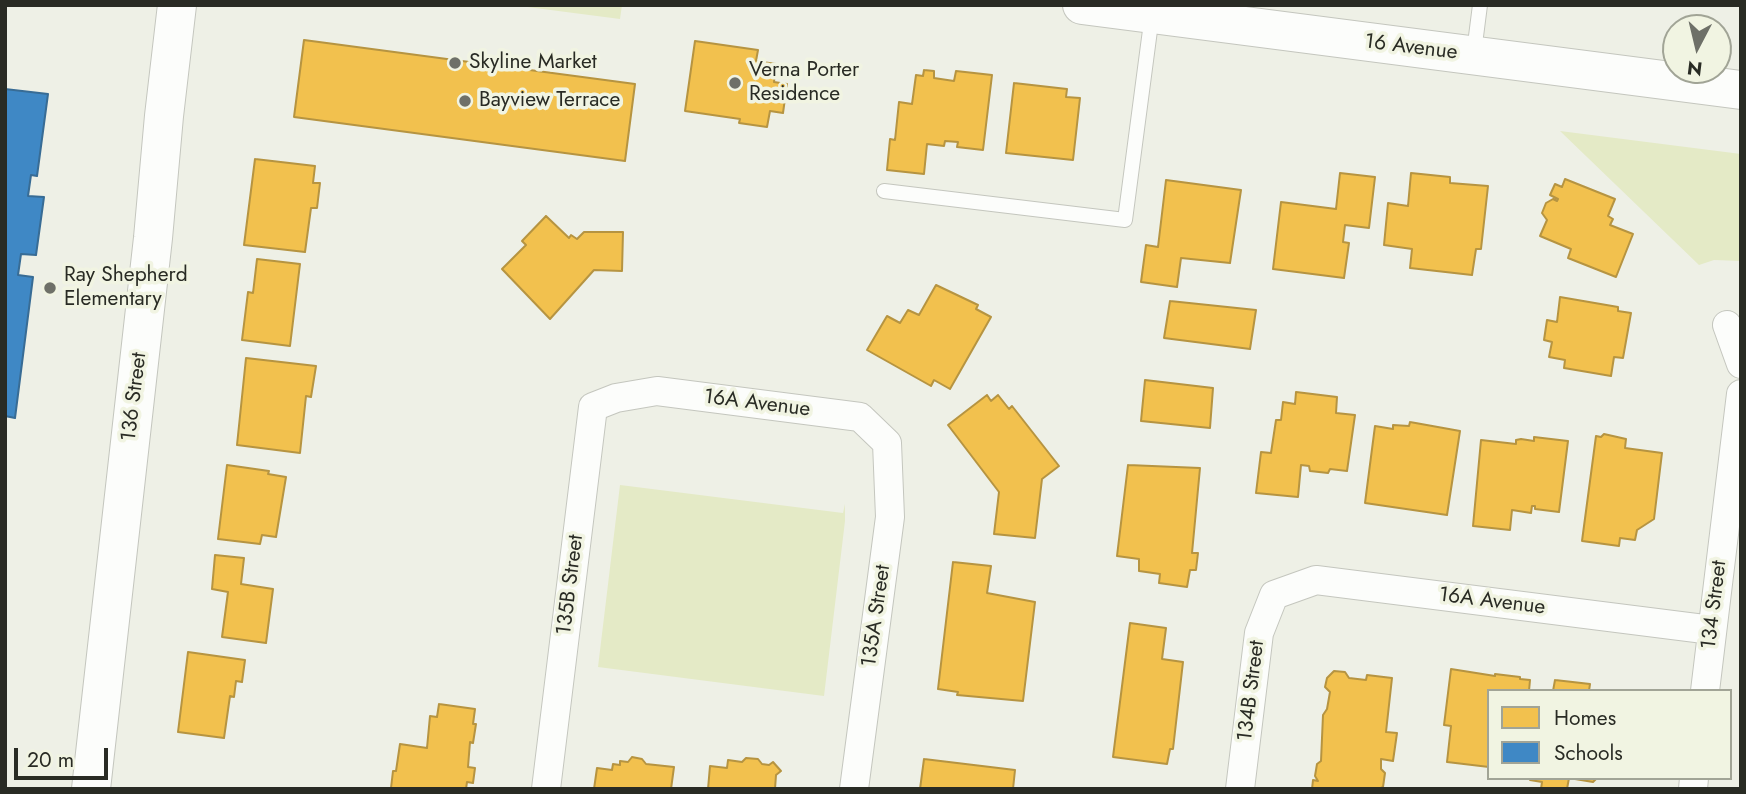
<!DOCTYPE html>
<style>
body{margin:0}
#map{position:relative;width:1746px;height:794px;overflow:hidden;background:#eef0e6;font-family:Jost,sans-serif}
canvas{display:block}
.frame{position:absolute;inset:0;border:7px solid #292b24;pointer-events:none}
.legend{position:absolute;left:1487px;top:689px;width:245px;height:91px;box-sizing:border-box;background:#f1f4e2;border:2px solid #a1a496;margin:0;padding:9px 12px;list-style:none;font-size:21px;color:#292b24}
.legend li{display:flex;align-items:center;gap:14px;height:35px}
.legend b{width:35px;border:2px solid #a1a496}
.north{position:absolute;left:1662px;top:14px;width:70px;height:70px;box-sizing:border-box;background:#f1f4e2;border:2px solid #a1a496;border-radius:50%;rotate:187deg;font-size:19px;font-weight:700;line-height:28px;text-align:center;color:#292b24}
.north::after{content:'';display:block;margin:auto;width:24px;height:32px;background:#6e7068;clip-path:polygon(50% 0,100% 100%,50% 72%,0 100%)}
.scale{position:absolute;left:14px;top:748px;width:94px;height:32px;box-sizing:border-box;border:4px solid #292b24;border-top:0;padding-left:9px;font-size:21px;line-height:24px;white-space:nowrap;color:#292b24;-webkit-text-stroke:5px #f1f4e2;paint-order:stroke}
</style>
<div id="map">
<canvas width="1746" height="794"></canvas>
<div class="frame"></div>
<ul class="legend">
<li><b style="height:19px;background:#f2c14e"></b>Homes</li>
<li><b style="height:19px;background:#3f88c5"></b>Schools</li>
</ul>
<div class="north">N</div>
<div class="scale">20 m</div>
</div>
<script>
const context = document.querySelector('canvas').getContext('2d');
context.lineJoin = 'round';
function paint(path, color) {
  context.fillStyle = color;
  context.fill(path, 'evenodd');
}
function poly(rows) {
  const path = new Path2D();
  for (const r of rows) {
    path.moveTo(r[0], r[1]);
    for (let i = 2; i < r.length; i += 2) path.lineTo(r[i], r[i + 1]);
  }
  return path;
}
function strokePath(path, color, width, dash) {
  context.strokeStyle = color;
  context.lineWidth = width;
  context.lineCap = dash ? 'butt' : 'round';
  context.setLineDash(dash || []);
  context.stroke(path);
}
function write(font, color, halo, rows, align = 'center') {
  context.font = font + ' Jost,sans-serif';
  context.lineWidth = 7;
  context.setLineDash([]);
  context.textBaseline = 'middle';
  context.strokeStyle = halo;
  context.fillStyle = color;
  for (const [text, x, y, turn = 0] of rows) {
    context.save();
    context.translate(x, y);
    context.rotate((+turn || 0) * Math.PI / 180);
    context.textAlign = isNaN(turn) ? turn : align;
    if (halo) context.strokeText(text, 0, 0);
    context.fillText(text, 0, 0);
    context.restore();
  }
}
const green = poly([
 [512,5,622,5,620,19],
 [1560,131,1741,154,1741,261,1714,260,1699,265],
 [620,485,843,513,845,504,845,521,824,696,598,667]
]);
const homes = poly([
 [304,40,635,84,625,161,294,117,304,40],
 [695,41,758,50,756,61,776,64,774,82,787,84,783,113,770,111,767,127,739,123,740,119,685,111,695,41],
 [924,70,934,71,934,78,954,81,956,71,992,75,983,150,957,147,958,142,945,141,944,146,927,144,924,174,887,170,890,139,895,140,899,102,912,104,916,75,923,76,924,70],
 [1014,83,1067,89,1066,97,1080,98,1073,160,1006,153,1014,83],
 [255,159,315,166,313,183,320,183,317,208,311,208,305,252,244,245,255,159],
 [1340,173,1375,177,1369,228,1345,225,1343,242,1349,243,1344,278,1273,269,1281,202,1336,209,1340,173],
 [1411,173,1450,177,1450,183,1488,186,1481,249,1476,249,1472,275,1410,268,1412,249,1384,245,1388,203,1408,206,1411,173],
 [1565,179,1615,199,1608,216,1613,219,1610,225,1633,234,1616,277,1568,258,1571,249,1540,236,1547,220,1542,213,1546,203,1553,199,1557,201,1558,199,1550,195,1555,184,1562,187,1565,179],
 [1166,180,1241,190,1230,263,1181,258,1177,287,1141,282,1146,245,1158,247,1166,180],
 [546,216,569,238,571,235,577,239,584,232,623,232,622,271,594,270,550,319,502,269,526,245,522,241,546,216],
 [257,259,300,264,290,346,242,340,248,292,253,293,257,259],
 [936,285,978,305,976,309,991,317,950,389,934,380,931,386,867,350,887,316,900,323,908,310,919,315,936,285],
 [1560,297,1618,307,1618,311,1631,313,1623,358,1614,357,1611,376,1564,368,1565,360,1549,357,1552,342,1544,340,1547,320,1557,322,1560,297],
 [1170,301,1256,310,1250,349,1164,338,1170,301],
 [246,358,316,366,311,397,306,396,300,453,237,445,246,358],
 [1145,380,1213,388,1210,428,1141,421,1145,380],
 [1296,392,1337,397,1336,413,1355,415,1347,471,1330,469,1328,473,1310,471,1309,466,1301,465,1298,497,1256,493,1261,452,1271,453,1276,420,1281,420,1283,402,1295,404,1296,392],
 [987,395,991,401,998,395,1009,409,1012,406,1059,466,1042,479,1035,538,994,534,999,492,948,425,987,395],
 [1410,422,1460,431,1447,515,1365,503,1375,426,1393,429,1393,425,1409,426,1410,422],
 [1604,434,1626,439,1625,448,1662,453,1654,519,1637,530,1635,540,1620,538,1619,546,1582,541,1596,436,1601,437,1604,434],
 [1534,437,1568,441,1559,512,1535,509,1535,506,1532,506,1531,513,1512,510,1510,530,1473,526,1481,440,1516,444,1516,440,1521,439,1534,441,1534,437],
 [227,465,269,471,268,474,286,477,276,537,262,535,260,544,218,539,227,465],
 [1128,465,1200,468,1192,553,1198,553,1196,570,1190,570,1187,587,1159,583,1160,574,1139,571,1139,559,1117,556,1128,465],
 [215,555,244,558,241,584,273,589,266,643,222,637,228,592,212,589,215,555],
 [953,562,991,566,987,593,1035,602,1023,701,957,695,958,692,938,689,953,562],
 [1130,623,1166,628,1162,659,1183,662,1173,749,1170,749,1167,764,1113,757,1130,623],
 [188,652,245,660,242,682,236,681,234,697,230,696,224,738,178,732,188,652],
 [1451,669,1495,676,1495,674,1520,677,1520,679,1530,680,1529,691,1489,691,1489,767,1447,762,1451,726,1444,725,1451,669],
 [1334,671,1345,672,1349,678,1366,680,1367,675,1392,678,1386,732,1397,733,1393,761,1381,759,1381,769,1385,773,1383,787,1379,789,1312,789,1313,780,1318,781,1315,776,1317,764,1321,761,1323,715,1327,709,1330,692,1325,687,1327,678,1334,671],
 [1555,680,1590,684,1589,691,1553,691,1555,680],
 [439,704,475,709,473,724,476,724,473,743,470,742,468,767,475,768,473,783,467,782,466,789,391,788,393,771,396,771,400,744,427,748,430,716,437,717,439,704],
 [632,757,642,759,646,764,674,767,671,789,594,789,597,768,612,770,613,764,620,765,620,761,628,762,632,757],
 [746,758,758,759,762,764,769,765,773,762,781,771,776,775,775,789,708,789,710,766,727,768,728,760,742,762,746,758],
 [924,759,1015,770,1013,789,920,789,924,759],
 [1531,778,1597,778,1593,782,1569,778,1567,789,1541,789,1542,782,1530,780,1531,778]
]);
const schools = poly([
 [5,89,48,94,37,176,31,175,28,196,44,197,36,255,21,254,18,275,33,277,15,418,5,416,5,89]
]);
const lane = poly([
 [1474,52,1480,5],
 [884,191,1125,220,1152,15]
]);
const street = poly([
 [1727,325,1741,364],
 [1705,691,1741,394],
 [546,789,593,407,616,398,657,391,860,417,887,443,890,517,854,789],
 [1240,789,1259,633,1274,595,1316,580,1712,630],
 [1693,789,1694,778]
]);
const secondary = poly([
 [1082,5,1741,90],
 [91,789,153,238,164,116,177,5]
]);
const markers = [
 [455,63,7,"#6e7068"],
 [735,83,7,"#6e7068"],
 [465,101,7,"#6e7068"],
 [50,288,7,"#6e7068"]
];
const streetNames = [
 ["16 Avenue",1411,48,7],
 ["136 Street",135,397,-83],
 ["16A Avenue",757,404,7],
 ["135B Street",571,585,-83],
 ["16A Avenue",1492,602,7],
 ["134 Street",1715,605,-83],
 ["135A Street",877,616,-82],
 ["134B Street",1252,691,-83]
];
const poiNames = [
 ["Skyline Market",469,63],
 ["Verna Porter",749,71],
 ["Residence",749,95],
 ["Bayview Terrace",479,101],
 ["Ray Shepherd",64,276],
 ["Elementary",64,300]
];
paint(green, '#e4eac6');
paint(homes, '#f2c14e');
strokePath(homes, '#b69441', 2);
paint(schools, '#3f88c5');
strokePath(schools, '#386c95', 2);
strokePath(lane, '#c4c6be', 16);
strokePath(street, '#c4c6be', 30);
strokePath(secondary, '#c4c6be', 40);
strokePath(lane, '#fcfdfb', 14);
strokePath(street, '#fcfdfb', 28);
strokePath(secondary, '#fcfdfb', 38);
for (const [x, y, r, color] of markers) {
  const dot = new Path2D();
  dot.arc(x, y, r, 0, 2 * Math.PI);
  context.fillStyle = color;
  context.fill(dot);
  strokePath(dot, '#f1f4e2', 2.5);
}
write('21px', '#292b24', '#f1f4e2', streetNames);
write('21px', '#292b24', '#f1f4e2', poiNames, 'left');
</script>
